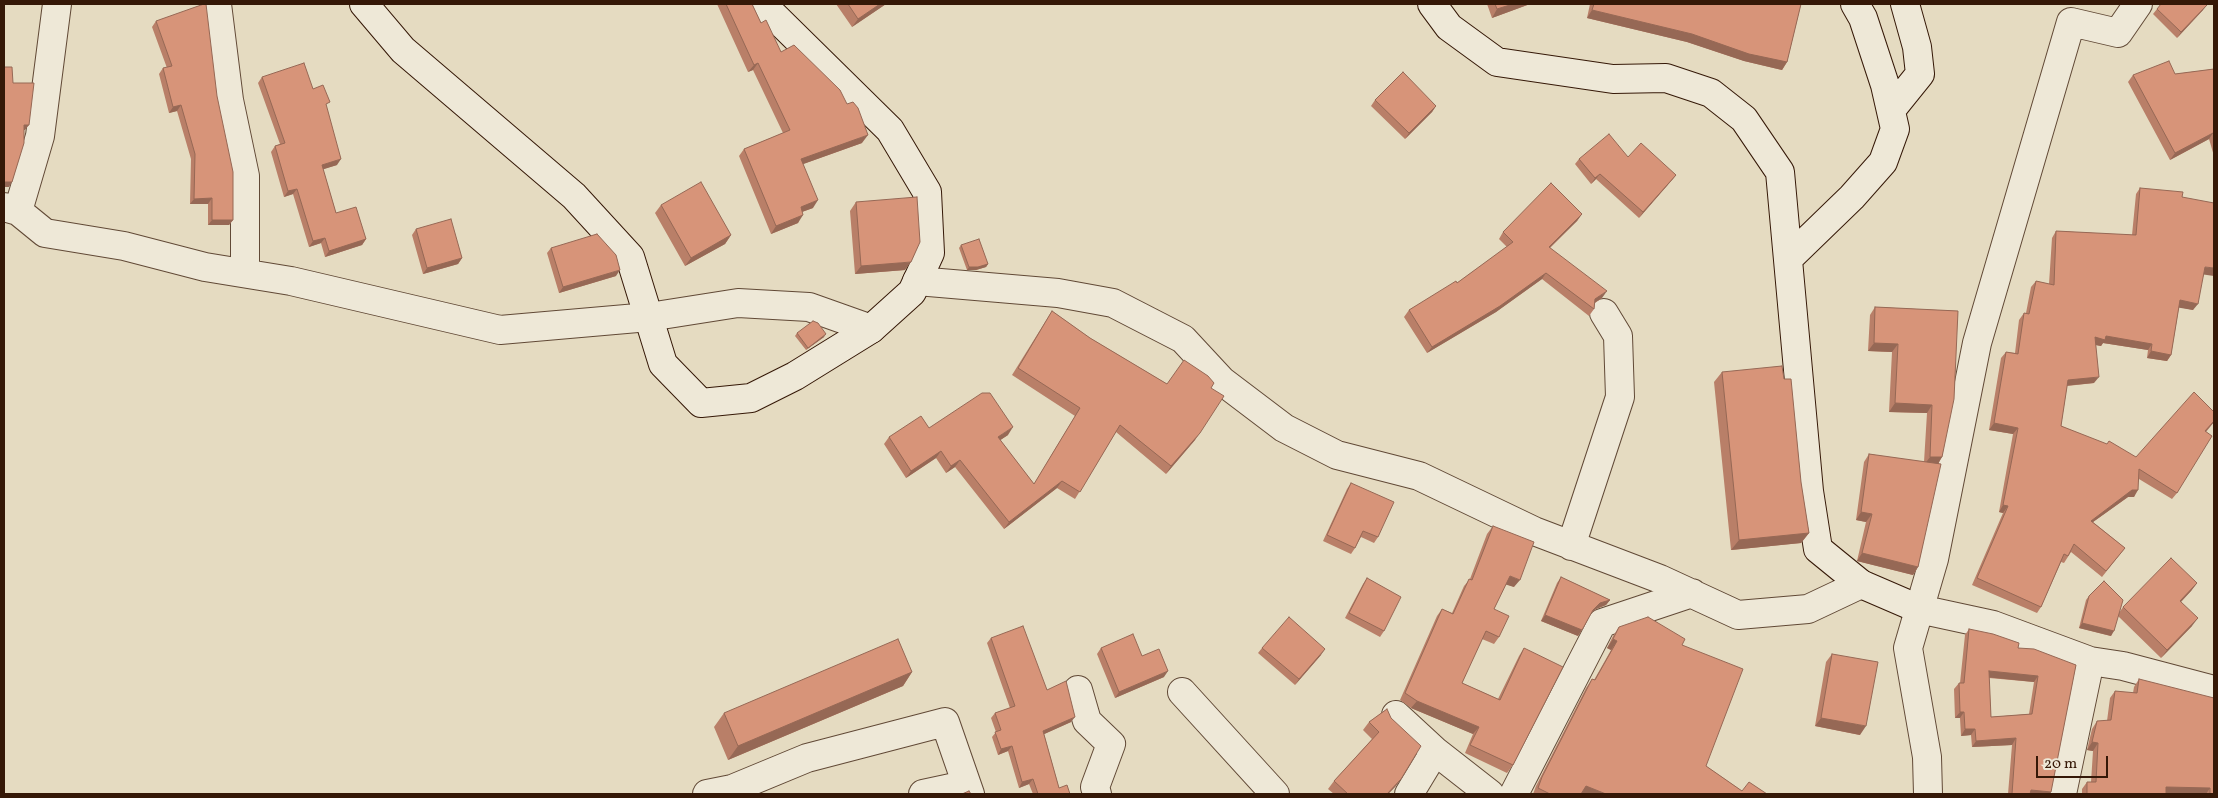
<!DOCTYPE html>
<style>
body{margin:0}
#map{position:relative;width:2218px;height:798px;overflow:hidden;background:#e5dbc1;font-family:Vollkorn,serif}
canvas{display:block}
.frame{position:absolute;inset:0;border:5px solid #351807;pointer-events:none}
.scale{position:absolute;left:2036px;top:756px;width:72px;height:22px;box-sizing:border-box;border:2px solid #351807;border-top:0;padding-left:6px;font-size:15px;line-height:18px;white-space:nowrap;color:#351807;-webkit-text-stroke:4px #eee8d7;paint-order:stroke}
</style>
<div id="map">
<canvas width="2218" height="798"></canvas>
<div class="frame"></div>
<div class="scale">20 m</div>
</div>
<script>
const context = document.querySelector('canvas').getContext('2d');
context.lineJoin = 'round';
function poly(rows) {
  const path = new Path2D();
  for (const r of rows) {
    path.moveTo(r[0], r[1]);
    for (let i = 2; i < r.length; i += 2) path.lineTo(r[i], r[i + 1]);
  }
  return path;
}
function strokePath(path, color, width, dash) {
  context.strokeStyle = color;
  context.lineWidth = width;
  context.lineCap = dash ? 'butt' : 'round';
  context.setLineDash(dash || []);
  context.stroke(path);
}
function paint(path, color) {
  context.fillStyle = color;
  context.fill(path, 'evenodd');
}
const street = poly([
 [217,4,229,100,245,176,245,273],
 [4,207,18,211,45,233,124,246,205,267,291,281,500,330,649,317,738,303,809,307,871,329],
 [18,211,40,136,57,4],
 [917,281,1058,293,1113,303,1183,339,1222,381,1284,428,1337,455,1419,476,1534,531,1660,579,1738,615,1808,609,1861,584],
 [1571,546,1620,397,1618,336,1604,313],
 [1919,609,1993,625,2090,661,2062,794],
 [2090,661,2123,666,2214,690],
 [1078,690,1087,721,1111,744,1095,787,1097,794],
 [1182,692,1275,794],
 [1396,715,1435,751,1409,794],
 [1435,751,1490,794],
 [707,794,732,789,807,758,945,722,970,794],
 [923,794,965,785],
 [1514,794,1602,623,1692,593],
 [1928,794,1927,757,1908,648,1934,559,1977,343,2071,22,2118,33,2138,4]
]);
const secondary = poly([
 [364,4,403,50,574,196,630,257,663,364,701,403,751,398,795,376,871,329,912,292,930,253,927,192,890,130,762,4],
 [1432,4,1449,27,1497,62,1613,79,1666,78,1711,93,1744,119,1780,172,1809,491,1818,549,1861,584,1919,609],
 [1891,110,1920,74,1917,47,1905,4],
 [1788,259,1852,197,1883,162,1895,129,1885,85,1863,18,1855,4]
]);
const wall = poly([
 [717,4,752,4,761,23,781,52,862,143,803,164,813,208,802,212,798,223,771,234,739,156,744,149,783,133,753,70,748,72],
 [836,4,886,4,852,27],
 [1487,4,1530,4,1492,18],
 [1590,4,1801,4,1787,62,1782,70,1744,61,1687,42,1587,18],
 [2157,9,2203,10,2177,38,2153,14],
 [156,21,233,220,229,225,208,225,208,204,190,204,191,159,177,111,169,113,159,74,163,68,167,68,152,27],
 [2214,69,2214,156,2209,139,2170,160,2128,82,2133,75,2175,74],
 [262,77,313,89,326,107,337,165,323,169,336,213,366,239,362,245,325,257,321,243,309,247,293,194,284,197,271,152,275,146,280,144,258,83],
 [1375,100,1436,106,1432,112,1405,139,1371,106],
 [1628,157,1676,175,1672,180,1639,218,1596,179,1591,184,1575,164,1579,159],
 [2140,188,2182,197,2204,274,2193,310,2179,307,2171,355,2167,361,2147,358,2148,350,2103,343,2101,346,2096,345,2094,383,2067,386,2061,426,2136,457,2214,412,2214,422,2206,432,2177,493,2172,499,2139,479,2134,497,2128,497,2093,522,2125,548,2102,577,2071,552,2064,563,2061,562,2041,607,2037,613,1972,585,2003,513,1999,512,2013,434,1989,430,2001,358,2006,352,2015,353,2019,320,2024,313,2026,313,2031,287,2036,281,2049,284,2052,238,2056,231,2132,235,2136,194],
 [856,202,905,270,855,274,850,211],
 [661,205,731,235,725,244,685,266,655,213],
 [1582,214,1577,221,1550,248,1602,298,1595,303,1594,309,1589,316,1542,279,1496,312,1427,353,1404,317,1409,310,1457,283,1507,247,1499,239,1503,232],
 [416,229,462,258,458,264,423,274,412,235],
 [961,245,988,264,986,267,976,270,967,270,959,248],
 [551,248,616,276,559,293,547,253],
 [1875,307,1958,311,1942,457,1938,464,1918,567,1913,575,1857,561,1866,522,1856,520,1864,462,1869,454,1924,462,1927,413,1889,412,1892,352,1868,351,1870,315],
 [1052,311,1090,338,1167,384,1211,388,1195,440,1166,474,1116,432,1075,499,1057,488,1004,529,955,467,946,473,936,458,906,478,884,444,889,437,929,428,1008,435,1000,440,1034,484,1075,416,1012,375],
 [797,333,824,337,806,350,795,336],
 [1722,372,1784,379,1809,533,1801,543,1731,550,1714,382],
 [1351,483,1378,537,1374,543,1361,537,1355,548,1351,554,1323,541,1347,489],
 [1493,526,1514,587,1506,584,1494,609,1499,637,1494,644,1482,639,1462,683,1498,699,1519,656,1524,648,1513,765,1507,773,1465,753,1473,734,1411,708,1400,700,1437,616,1442,609,1452,613,1464,586,1470,579,1487,534],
 [1561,577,1610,600,1606,605,1596,609,1590,614,1582,630,1578,636,1541,621,1557,583],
 [1367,578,1384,631,1380,637,1345,618,1363,584],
 [2197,583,2191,591,2181,602,2192,626,2161,658,2118,616,2111,636,2079,628,2086,600,2089,596,2119,613,2123,607],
 [1619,627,1682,645,1706,766,1742,791,1767,794,1533,794,1536,786,1586,688,1592,679,1594,680,1611,650,1607,648,1613,636],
 [1969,629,2018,648,2076,665,2050,794,2008,794,2012,745,1972,747,1971,735,1961,736,1960,718,1955,718,1954,689,1959,683,1960,683,1965,635],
 [1989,678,2034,682,2029,714,1991,717],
 [991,638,1047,690,1071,722,1044,734,1059,788,1070,794,1033,794,1029,784,1019,788,1008,751,998,755,992,737,996,732,991,718,995,713,1010,708,987,643],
 [1101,648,1142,656,1164,677,1115,698,1097,654],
 [1262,648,1321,655,1295,685,1258,653],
 [1832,654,1860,735,1815,726,1826,662],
 [912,672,903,686,728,760,714,727,724,713],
 [2139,679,2214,794,2082,794,2082,789,2087,782,2091,782,2093,751,2087,750,2092,729,2097,721,2107,721,2110,698,2115,691,2133,693,2134,687],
 [1387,709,1401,779,1395,787,1388,794,1334,794,1328,789,1334,781,1372,739,1363,730,1369,722]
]);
const shadedWall = poly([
 [880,4,886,4,852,27,858,19],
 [1513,4,1530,4,1492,18,1497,9],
 [2207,5,2203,10,2177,38,2181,32],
 [1592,10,1692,34,1787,62,1782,70,1744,61,1687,42,1587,18],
 [758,63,753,70,748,72,754,65],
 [181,105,177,111,169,113,173,107],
 [1436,106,1432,112,1405,139,1409,133],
 [24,125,29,125,25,130,20,130],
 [2213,133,2209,139,2170,160,2175,153],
 [868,135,862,143,795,167,801,159],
 [341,159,337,165,318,171,322,165],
 [1600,174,1596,179,1591,184,1595,178],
 [1676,175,1672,180,1639,218,1643,212],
 [4,182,12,182,9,187,4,187],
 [297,189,293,194,284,197,288,191],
 [212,198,208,204,190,204,194,199],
 [818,200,813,208,796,214,801,207],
 [1582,214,1577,221,1544,253,1549,247],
 [803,215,798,223,771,234,776,226],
 [212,220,233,220,229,225,208,225],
 [731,235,725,244,685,266,691,258],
 [325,238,321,243,309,247,313,241],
 [366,239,362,245,325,257,329,251],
 [462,258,458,264,423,274,427,268],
 [911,262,905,270,855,274,861,266],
 [988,264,986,267,976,270,967,270,969,267],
 [2205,267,2214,268,2214,276,2200,274],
 [620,270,616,276,559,293,563,287],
 [1546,273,1542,279,1496,312,1427,353,1432,347],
 [1607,291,1602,298,1591,305,1595,299],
 [2180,300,2198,304,2193,310,2175,307],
 [826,334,824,337,806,350,808,348],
 [2106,336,2152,344,2148,350,2103,343,2101,346,2090,344,2095,337],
 [1874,343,1898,344,1892,352,1868,351],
 [2151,351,2171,355,2167,361,2147,358],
 [2099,377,2094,383,2063,386,2068,380],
 [1895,403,1932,405,1927,413,1889,412],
 [2214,421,2214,422,2200,438,2205,431],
 [1994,423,2018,428,2013,434,1989,430],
 [1013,427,1008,435,993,445,998,437],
 [1200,433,1195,440,1166,474,1171,466],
 [941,451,936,458,906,478,911,471],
 [1930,457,1942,457,1937,465,1924,465],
 [960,460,955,467,946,473,951,466],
 [1062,481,1057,488,1004,529,1009,522],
 [2132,490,2138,490,2134,497,2128,497,2086,527,2091,521],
 [2003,505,2008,506,2003,513,1999,512],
 [1861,512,1872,514,1866,522,1856,520],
 [1809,533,1801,543,1731,550,1739,540],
 [1862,553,1918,567,1913,575,1857,561],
 [1510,576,1520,580,1514,587,1504,584],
 [2197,583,2191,591,2174,609,2180,601],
 [1610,600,1606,605,1596,609,1589,615,1593,610,1600,603],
 [1545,615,1582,630,1578,636,1541,621],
 [2198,618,2192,626,2161,658,2167,650],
 [2082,623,2114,631,2111,636,2079,628],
 [1613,639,1617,641,1611,650,1607,648],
 [1325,649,1321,655,1295,685,1299,679],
 [1168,671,1164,677,1115,698,1119,692],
 [1989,671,2038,676,2034,682,1985,677],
 [912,672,903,686,728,760,738,746],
 [1417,701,1479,727,1473,734,1411,708],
 [1960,712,1964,712,1960,718,1955,718],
 [1075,717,1071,722,1040,736,1043,731],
 [1821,718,1866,726,1860,735,1815,726],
 [1965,729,1975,729,1971,735,1961,736],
 [2016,738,2012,745,1972,747,1976,741],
 [2092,742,2098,743,2093,751,2087,750],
 [1012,746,1008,751,998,755,1001,749],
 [1033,779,1029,784,1019,788,1022,782],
 [1401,779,1395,787,1388,794,1387,794],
 [1586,786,1606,794,1580,794],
 [2166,787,2210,788,2206,794,2161,794],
 [2031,790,2051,792,2050,794,2028,794]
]);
const building = poly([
 [204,4,206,4,217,96,233,172,233,220,212,220,212,198,194,199,195,154,181,105,173,107,163,68,172,66,156,21,204,4],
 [726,4,752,4,761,23,766,20,781,52,794,45,840,90,847,104,853,102,858,108,868,135,801,159,818,200,801,207,803,215,776,226,744,149,790,130,758,63,754,65,726,4],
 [848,4,880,4,858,19,848,4],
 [1495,4,1513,4,1497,9,1495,4],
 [1594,4,1801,4,1787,62,1749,54,1692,34,1592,10,1594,4],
 [2161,4,2206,4,2207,5,2181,32,2157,9,2161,4],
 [2169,61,2175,74,2214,69,2214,135,2213,133,2175,153,2133,75,2169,61],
 [304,63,313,89,323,85,330,102,326,104,341,159,322,165,336,213,356,207,366,239,329,251,325,238,313,241,297,189,288,191,275,146,285,143,262,77,304,63],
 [4,67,12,67,13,83,34,83,29,125,24,125,24,143,12,182,4,182,4,67],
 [1403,72,1436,106,1409,133,1375,100,1403,72],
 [1609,134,1628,157,1641,143,1676,175,1643,212,1600,174,1595,178,1579,159,1609,134],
 [701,182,731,235,691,258,661,205,701,182],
 [1551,183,1582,214,1549,247,1607,291,1595,299,1594,309,1546,273,1500,306,1432,347,1409,310,1456,281,1457,283,1513,242,1503,232,1551,183],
 [2140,188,2183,192,2182,197,2214,203,2214,268,2205,267,2198,304,2180,300,2171,355,2151,351,2152,344,2106,336,2105,340,2095,337,2099,377,2068,380,2061,426,2107,444,2109,441,2136,457,2194,392,2214,412,2214,421,2205,431,2212,436,2177,493,2139,469,2138,490,2132,490,2091,521,2125,548,2106,571,2074,544,2068,556,2064,554,2041,607,1977,578,2008,506,2003,505,2018,428,1994,423,2006,352,2018,354,2024,313,2029,314,2036,281,2054,285,2056,231,2136,235,2140,188],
 [917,197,920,242,911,262,861,266,856,202,917,197],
 [451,219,462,258,427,268,416,229,451,219],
 [597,234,616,255,620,270,563,287,551,248,597,234],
 [979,239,988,264,978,267,969,267,961,245,979,239],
 [1875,307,1958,311,1954,399,1942,457,1930,457,1932,405,1895,403,1898,344,1874,343,1875,307],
 [1052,311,1090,338,1167,384,1184,360,1208,376,1214,383,1211,388,1224,396,1200,433,1171,466,1120,425,1080,492,1062,481,1009,522,960,460,951,466,941,451,911,471,889,437,921,416,929,428,982,393,990,393,1013,427,998,437,1034,484,1080,408,1018,368,1052,311],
 [813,321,818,323,826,334,808,348,797,333,813,321],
 [1782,366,1784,379,1791,379,1801,482,1809,533,1739,540,1722,372,1782,366],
 [1869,454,1941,464,1918,567,1862,553,1872,514,1861,512,1869,454],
 [1351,483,1394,502,1378,537,1363,531,1355,548,1327,535,1351,483],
 [1493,526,1534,542,1520,580,1510,576,1494,609,1509,616,1499,637,1486,631,1462,683,1500,700,1524,648,1563,667,1513,765,1470,745,1479,727,1417,701,1405,693,1442,609,1453,614,1469,579,1472,580,1493,526],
 [2171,558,2197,583,2180,601,2198,618,2167,650,2123,607,2171,558],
 [1561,577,1610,600,1600,603,1593,610,1582,630,1545,615,1561,577],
 [1367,578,1401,597,1384,631,1349,613,1367,578],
 [2104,581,2123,600,2114,631,2082,623,2089,596,2104,581],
 [1289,617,1325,649,1299,679,1262,648,1289,617],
 [1648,617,1685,639,1682,645,1743,669,1706,766,1742,791,1749,782,1767,794,1606,794,1586,786,1581,794,1550,794,1538,788,1542,777,1592,679,1595,680,1617,641,1613,639,1619,627,1648,617],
 [1023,626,1047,690,1066,681,1075,717,1043,731,1059,788,1067,785,1070,794,1038,794,1033,779,1022,782,1012,746,1001,749,995,732,1001,730,995,713,1015,706,991,638,1023,626],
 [1969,629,1993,634,2019,643,2018,648,2034,649,2076,665,2051,792,2031,790,2030,794,2012,794,2016,738,1976,741,1975,729,1965,729,1964,712,1960,712,1959,683,1964,683,1969,629],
 [1989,671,2038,676,2032,714,1991,717,1989,671],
 [1133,634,1142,656,1159,649,1168,671,1119,692,1101,648,1133,634],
 [898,639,912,672,738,746,724,713,898,639],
 [1832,654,1878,662,1866,726,1821,718,1832,654],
 [2139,679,2214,698,2214,794,2210,794,2210,788,2166,787,2166,794,2087,794,2087,782,2096,782,2098,743,2092,742,2097,721,2111,720,2115,691,2137,693,2139,679],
 [1387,709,1391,718,1421,746,1401,779,1387,794,1348,794,1334,781,1379,732,1369,722,1387,709],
 [969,791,971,794,962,794,969,791]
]);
strokePath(street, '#614936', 30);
strokePath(secondary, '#351807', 30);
strokePath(street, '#eee8d7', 28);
strokePath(secondary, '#eee8d7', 28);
paint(wall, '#b97f68');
paint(shadedWall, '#966855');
paint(building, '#d79479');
strokePath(building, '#966855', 1);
</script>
